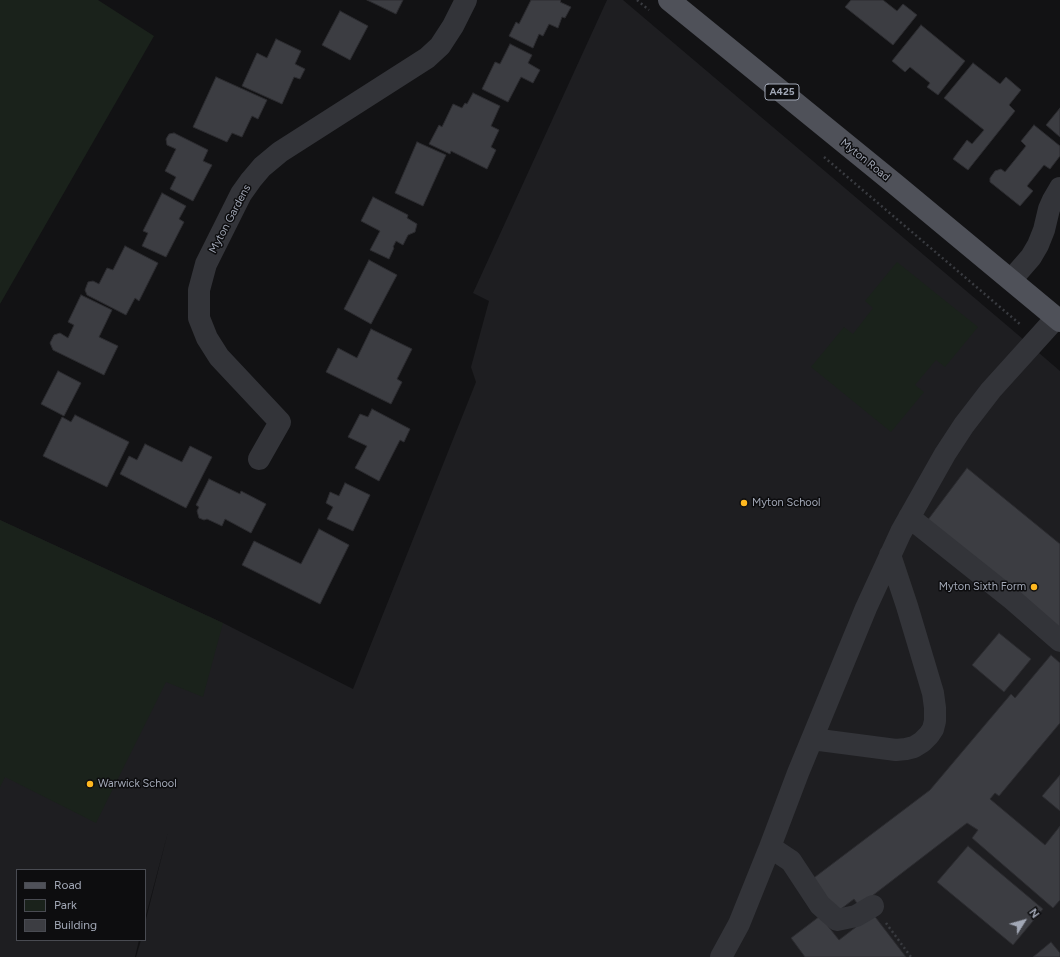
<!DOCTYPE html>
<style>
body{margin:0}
#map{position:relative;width:1060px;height:957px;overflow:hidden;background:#121214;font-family:Figtree,sans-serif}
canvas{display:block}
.legend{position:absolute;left:16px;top:869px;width:130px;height:72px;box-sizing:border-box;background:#0d0d0f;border:1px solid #494b52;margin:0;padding:5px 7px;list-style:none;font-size:12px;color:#a2a8b6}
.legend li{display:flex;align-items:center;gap:8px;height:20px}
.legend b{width:20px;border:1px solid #494b52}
.north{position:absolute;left:1004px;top:901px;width:40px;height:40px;-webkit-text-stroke:3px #0d0d0f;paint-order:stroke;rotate:53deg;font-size:11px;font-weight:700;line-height:16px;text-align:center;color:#a2a8b6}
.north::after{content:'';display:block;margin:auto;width:14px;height:18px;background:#a2a8b6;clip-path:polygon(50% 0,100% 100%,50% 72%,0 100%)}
</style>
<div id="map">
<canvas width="1060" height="957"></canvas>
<ul class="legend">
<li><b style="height:5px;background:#4f5159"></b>Road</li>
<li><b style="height:11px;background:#1a221b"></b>Park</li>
<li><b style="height:11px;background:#3c3d42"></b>Building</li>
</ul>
<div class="north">N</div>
</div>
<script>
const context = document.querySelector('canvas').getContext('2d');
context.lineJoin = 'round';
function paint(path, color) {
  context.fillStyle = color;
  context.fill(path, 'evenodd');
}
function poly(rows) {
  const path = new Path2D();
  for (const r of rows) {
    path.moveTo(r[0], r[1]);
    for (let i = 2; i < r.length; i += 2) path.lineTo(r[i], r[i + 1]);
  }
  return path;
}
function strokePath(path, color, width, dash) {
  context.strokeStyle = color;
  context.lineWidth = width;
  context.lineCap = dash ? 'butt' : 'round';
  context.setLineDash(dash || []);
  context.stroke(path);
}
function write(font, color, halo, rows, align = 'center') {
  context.font = font + ' Figtree,sans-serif';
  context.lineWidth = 3;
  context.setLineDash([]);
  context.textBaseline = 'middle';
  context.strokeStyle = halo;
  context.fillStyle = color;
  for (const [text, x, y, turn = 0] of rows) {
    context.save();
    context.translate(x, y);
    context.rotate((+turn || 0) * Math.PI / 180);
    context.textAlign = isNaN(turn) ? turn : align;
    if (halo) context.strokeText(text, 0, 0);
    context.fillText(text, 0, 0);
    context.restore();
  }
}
const built = poly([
 [607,0,623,0,1010,328,1060,371,1060,957,136,957,141,940,145,940,145,923,168,832,145,919,145,870,17,870,17,940,139,940,135,957,0,957,0,520,223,623,353,689,476,382,471,367,489,301,473,293]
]);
const green = poly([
 [0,0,98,0,154,36,0,304],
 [897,262,978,327,945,367,936,360,915,385,924,392,891,432,811,367,844,327,853,334,873,308,865,301],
 [0,520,223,623,203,697,166,682,96,823,5,777,0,787]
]);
const building = poly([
 [367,0,403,0,396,14,367,0],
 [531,0,560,0,561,1,560,2,571,7,565,18,562,17,558,28,549,24,543,36,539,34,533,48,509,36,516,22,519,24,531,0],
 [851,0,883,0,897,11,903,4,917,15,893,45,845,7,851,0],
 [340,11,368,26,350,60,322,45,340,11],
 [921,25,965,61,938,95,927,87,930,83,910,67,905,72,892,61,921,25],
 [276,39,301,51,295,64,305,69,300,79,294,77,282,104,242,86,257,53,267,58,276,39],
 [510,44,532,55,528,63,540,70,533,83,521,77,508,102,482,89,495,62,500,64,510,44],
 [973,63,1000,84,1006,77,1021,90,1009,105,1015,111,968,170,953,159,967,140,972,144,984,130,944,98,973,63],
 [216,77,267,100,258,119,252,116,242,137,232,133,227,142,193,127,216,77],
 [473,93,500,106,491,126,499,130,491,147,496,150,487,169,451,151,450,154,429,144,439,125,442,127,453,104,462,108,465,103,467,104,473,93],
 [1060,108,1060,137,1046,125,1060,108],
 [1034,125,1060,146,1060,156,1050,169,1044,165,1027,186,1033,191,1020,206,990,182,990,178,995,171,1001,169,1005,172,1026,146,1021,141,1034,125],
 [174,133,208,150,203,161,212,165,193,201,170,189,176,177,165,171,176,149,167,145,166,139,169,134,174,133],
 [417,142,446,155,423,206,395,193,417,142],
 [162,193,186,206,179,219,184,222,166,257,142,246,148,233,143,231,162,193],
 [373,197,408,215,407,218,417,224,415,232,408,235,403,245,396,241,393,247,394,248,389,259,370,250,380,231,361,221,373,197],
 [125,246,158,263,139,301,135,298,126,315,87,295,85,290,88,282,93,281,99,284,107,268,113,270,125,246],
 [369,260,397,275,371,324,344,309,369,260],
 [81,295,112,310,99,337,118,346,104,375,53,350,50,343,54,335,60,333,68,338,74,325,68,322,81,295],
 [371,329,412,349,397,379,402,382,391,404,326,372,338,348,357,358,371,329],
 [58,371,81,383,64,416,41,404,58,371],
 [372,409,410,429,404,442,400,440,379,481,355,468,367,446,348,437,360,414,368,417,372,409],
 [75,415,129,442,107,487,43,456,62,417,71,422,75,415],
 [145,444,182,462,190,446,212,457,186,508,120,474,129,456,137,460,145,444],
 [967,468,1060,544,1060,630,927,521,967,468],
 [209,479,240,494,241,491,266,504,251,533,225,519,222,526,207,519,204,520,199,518,197,511,199,507,196,505,209,479],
 [345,483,370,495,353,531,327,519,333,507,326,503,330,492,339,496,345,483],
 [319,529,349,545,320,604,242,565,254,541,301,564,319,529],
 [999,633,1031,659,1004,692,972,665,999,633],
 [1051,655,1060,663,1060,723,999,796,995,793,990,799,1045,845,1060,826,1060,900,1053,908,972,838,978,830,967,823,859,906,854,899,837,912,811,880,930,790,1011,694,1015,698,1051,655],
 [1060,775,1060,811,1042,796,1060,775],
 [968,846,1043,909,1013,945,937,882,968,846],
 [873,914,906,957,805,957,791,938,820,916,839,940,873,914],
 [1051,942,1060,953,1060,957,1033,957,1051,942]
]);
const path = poly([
 [637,0,649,10],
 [824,157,1021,325],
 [886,923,911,957]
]);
const minor = poly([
 [1011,280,1031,257,1038,245,1044,230,1049,209,1053,200,1060,188],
 [259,459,280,422,219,357,207,338,199,318,199,290,206,264,241,194,251,180,262,167,280,152,427,58,440,46,453,26,466,0],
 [909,517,1013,600,1060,641],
 [812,739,896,750,906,749,914,747,922,742,929,735,933,729,935,721,935,708,933,693,907,606,890,555],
 [770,847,791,861,820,905,837,920,856,916,873,906],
 [721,957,739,924,770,847,798,773,866,608,901,532,945,454,964,425,991,390,1056,318]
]);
const major = poly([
 [669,0,895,184,1060,321]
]);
const markers = [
 [744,503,4,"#ffb81f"],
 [1034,587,4,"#ffb81f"],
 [90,784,4,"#ffb81f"]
];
const shields = [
 [782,92,34]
];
const shieldNames = [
 ["A425",782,92]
];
const streetNames = [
 ["Myton Road",865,160,39],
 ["Myton Gardens",230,219,-62]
];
const poiNames = [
 ["Myton School",752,503],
 ["Myton Sixth Form",1026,587,"right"],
 ["Warwick School",98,784]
];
paint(built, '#1e1e21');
paint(green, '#1a221b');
paint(building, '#3c3d42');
strokePath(building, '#2c2c30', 1);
strokePath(path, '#393b40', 2.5, [2, 3]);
strokePath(minor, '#333439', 22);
strokePath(major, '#4f5159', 22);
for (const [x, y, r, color] of markers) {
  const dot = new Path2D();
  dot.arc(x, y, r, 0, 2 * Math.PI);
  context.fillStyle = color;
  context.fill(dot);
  strokePath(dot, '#0d0d0f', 1.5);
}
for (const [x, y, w] of shields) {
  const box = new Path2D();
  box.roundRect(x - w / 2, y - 8, w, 16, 3);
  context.fillStyle = '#0d0d0f';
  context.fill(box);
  strokePath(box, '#a2a8b6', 1);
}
write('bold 10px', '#a2a8b6', null, shieldNames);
write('11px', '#a2a8b6', '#0d0d0f', streetNames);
write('11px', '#a2a8b6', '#0d0d0f', poiNames, 'left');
</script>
